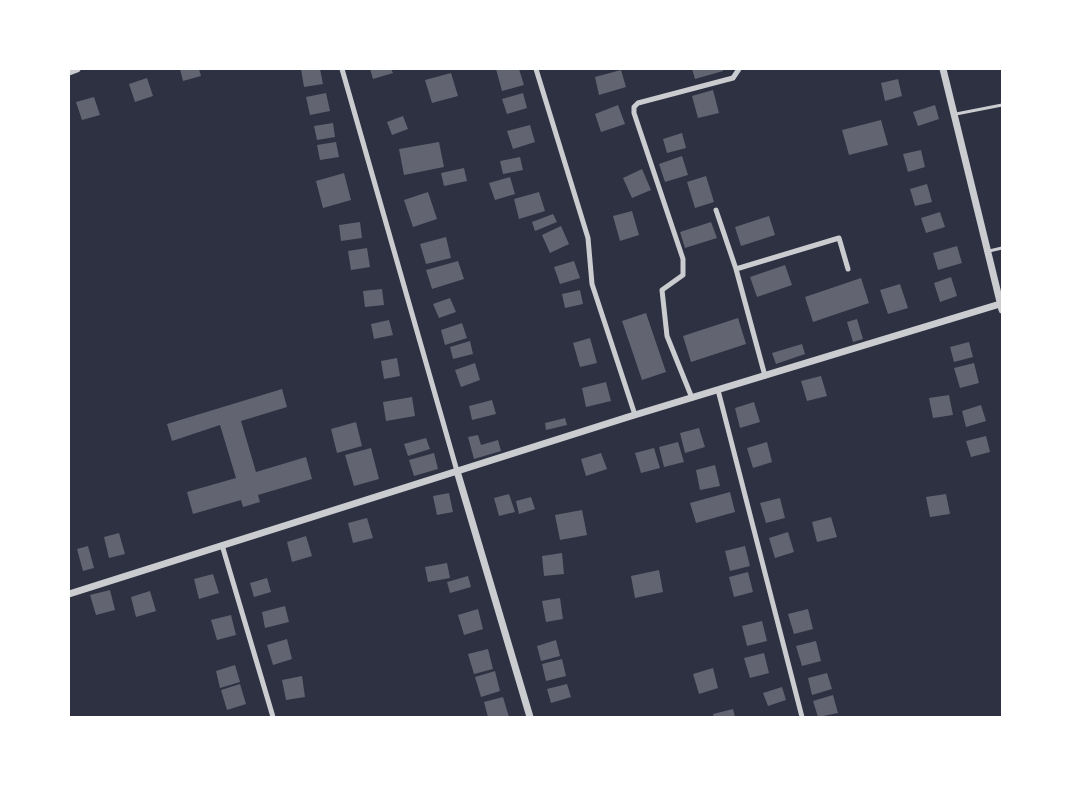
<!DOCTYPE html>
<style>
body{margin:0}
#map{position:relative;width:1071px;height:786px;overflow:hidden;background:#2d3142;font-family:Lora,serif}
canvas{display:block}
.frame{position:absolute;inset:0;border:70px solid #fff;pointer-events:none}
</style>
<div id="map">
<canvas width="1071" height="786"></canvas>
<div class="frame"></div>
</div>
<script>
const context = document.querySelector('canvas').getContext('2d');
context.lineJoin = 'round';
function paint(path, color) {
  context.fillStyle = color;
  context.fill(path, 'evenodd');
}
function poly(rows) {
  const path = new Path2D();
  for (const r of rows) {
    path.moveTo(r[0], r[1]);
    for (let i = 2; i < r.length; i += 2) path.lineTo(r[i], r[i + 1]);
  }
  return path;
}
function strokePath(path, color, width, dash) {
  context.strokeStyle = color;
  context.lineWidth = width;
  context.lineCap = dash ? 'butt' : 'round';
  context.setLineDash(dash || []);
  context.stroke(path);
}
const building = poly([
 [180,69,199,69,201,76,183,81],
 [301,69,320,69,323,84,304,87],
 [370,69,391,69,393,73,373,79],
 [496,69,519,69,524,85,502,91],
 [692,69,723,69,723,71,695,79],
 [621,70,626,87,599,95,595,77],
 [451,73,458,96,432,103,425,80],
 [147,78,153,96,135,102,129,84],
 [898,79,902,96,885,101,881,83],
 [713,90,719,113,698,118,692,96],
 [326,93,330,111,310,115,306,97],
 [523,93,527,108,507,114,502,99],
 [94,97,100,115,82,120,76,102],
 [618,105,625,124,601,132,595,114],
 [935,105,939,119,918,126,913,112],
 [403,116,408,129,392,135,387,122],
 [881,120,888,145,849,155,842,130],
 [333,123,335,137,317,140,314,126],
 [530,125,535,142,513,149,507,131],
 [682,133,686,148,667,153,663,139],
 [336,142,339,157,320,160,317,145],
 [439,142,444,167,404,175,399,149],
 [921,150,925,167,908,172,903,154],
 [682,156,688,175,665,182,659,164],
 [520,157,523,170,503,174,500,161],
 [464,168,467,181,444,186,441,173],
 [642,169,651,190,632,198,623,178],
 [344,173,351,200,323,208,316,181],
 [706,176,714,202,695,208,687,182],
 [510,177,515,194,495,200,489,183],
 [927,184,932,202,915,206,910,189],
 [428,192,437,219,413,227,404,200],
 [539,192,545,211,519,219,514,199],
 [632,211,639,235,620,241,613,216],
 [940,212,945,227,926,233,921,218],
 [553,214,557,222,535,231,532,222],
 [769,216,775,235,741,246,735,227],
 [360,222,362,238,341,241,339,225],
 [711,222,717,238,685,248,680,232],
 [561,226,569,244,550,253,542,235],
 [446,237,451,258,426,264,420,244],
 [957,246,962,263,938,270,933,253],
 [367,248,370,267,351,270,348,251],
 [458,261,464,279,432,289,426,270],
 [574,261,580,278,560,284,554,267],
 [785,265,792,285,757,297,750,277],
 [951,277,957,296,940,302,934,283],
 [861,278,869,303,813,322,805,297],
 [900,284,908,308,888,314,880,290],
 [382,289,384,305,365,307,363,291],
 [580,290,583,304,565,308,562,294],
 [450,298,456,312,439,318,433,304],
 [646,313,666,372,642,380,622,321],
 [738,318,746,344,691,362,683,336],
 [857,319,863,339,853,342,847,322],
 [389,320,393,335,374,339,371,324],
 [462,323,467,338,445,345,441,330],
 [590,338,597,363,580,367,573,343],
 [470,341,473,354,453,359,450,347],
 [969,342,973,357,954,362,950,347],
 [802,344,805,354,776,364,772,353],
 [397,358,400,376,384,379,381,361],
 [475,363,480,380,461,387,455,370],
 [974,363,979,383,960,388,954,368],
 [821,376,827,396,807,401,801,381],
 [606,382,611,401,586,407,582,388],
 [282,389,287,407,241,421,256,472,306,457,312,479,258,495,260,502,243,507,241,500,193,514,187,492,236,478,220,425,172,441,167,424],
 [949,395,953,415,933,418,929,398],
 [412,397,415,416,386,421,383,402],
 [492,400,496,414,472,420,469,406],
 [754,402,760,422,740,428,735,408],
 [981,405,986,421,966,427,962,411],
 [565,418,567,425,546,430,545,423],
 [356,422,362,446,337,453,331,429],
 [699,428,705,447,685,453,680,433],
 [478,435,481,445,498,440,501,451,474,459,468,437],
 [986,436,990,452,971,457,966,441],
 [426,438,430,449,408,456,404,444],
 [678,442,684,462,664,467,659,447],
 [767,442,772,462,753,468,747,448],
 [371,448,379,479,354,486,345,455],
 [654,448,660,468,641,473,635,453],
 [434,453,438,469,414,476,409,460],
 [601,453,607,469,586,476,581,459],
 [715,465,720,486,700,490,696,470],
 [730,492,735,512,696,523,690,503],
 [449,493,453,512,437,515,433,496],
 [509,494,515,512,499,516,494,498],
 [946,494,950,514,930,517,926,497],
 [531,497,535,509,519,514,516,501],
 [780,498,785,518,766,523,760,503],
 [582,510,587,535,560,540,555,515],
 [831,517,837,537,817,542,812,522],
 [367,518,373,538,353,543,348,523],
 [788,532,794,552,775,558,769,538],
 [119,533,125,554,109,558,104,537],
 [306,536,312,556,292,562,287,542],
 [88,546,94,568,83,571,77,549],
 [745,546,750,566,730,571,725,551],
 [562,553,564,574,544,576,542,556],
 [447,563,450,578,428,582,425,567],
 [659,570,663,592,635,598,631,576],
 [748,572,753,592,734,597,729,577],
 [213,574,219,593,199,599,194,579],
 [468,576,471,587,450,593,447,582],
 [267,578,271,592,254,597,250,583],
 [110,590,115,610,96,615,90,595],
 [150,591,156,611,136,617,131,597],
 [560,598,563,619,546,622,542,601],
 [285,606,289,622,265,628,262,612],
 [478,609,483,629,464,635,458,615],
 [808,609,813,629,794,634,788,614],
 [231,615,236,635,217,640,211,620],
 [762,621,767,641,747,646,742,626],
 [287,639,292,659,273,665,267,645],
 [556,640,560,656,541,661,537,646],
 [816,641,821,661,802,666,796,646],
 [488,649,493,669,474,674,468,654],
 [764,653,769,673,750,678,744,658],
 [562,659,566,676,546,681,542,664],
 [235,665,240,682,220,688,216,671],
 [713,668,718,688,699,694,693,674],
 [495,671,500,691,481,697,475,677],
 [827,673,832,689,812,695,808,678],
 [302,676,305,697,286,700,282,680],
 [240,684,246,704,227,710,221,690],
 [567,684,571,697,551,703,547,689],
 [782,687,786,700,768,706,763,693],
 [833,695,838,713,818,717,813,701],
 [503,697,509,717,488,717,484,702],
 [733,709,735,717,714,717,713,714]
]);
const service = poly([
 [956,114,1002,105],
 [989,251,1002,248]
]);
const minor = poly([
 [342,69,457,471],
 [536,69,588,238,592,284,635,415],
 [716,210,736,269,839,238,848,269],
 [736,269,765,376],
 [718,390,802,717],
 [692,398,667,336,662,290,683,275,683,259,634,113,634,107,638,103,733,78,739,69],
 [222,545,273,717]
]);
const tertiary = poly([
 [943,69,1002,310],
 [69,72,77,69],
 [457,471,530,717],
 [69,594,628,417,1000,304]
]);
paint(building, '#626471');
strokePath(service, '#caccd0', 3);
strokePath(minor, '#caccd0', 5);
strokePath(tertiary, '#caccd0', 7);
</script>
